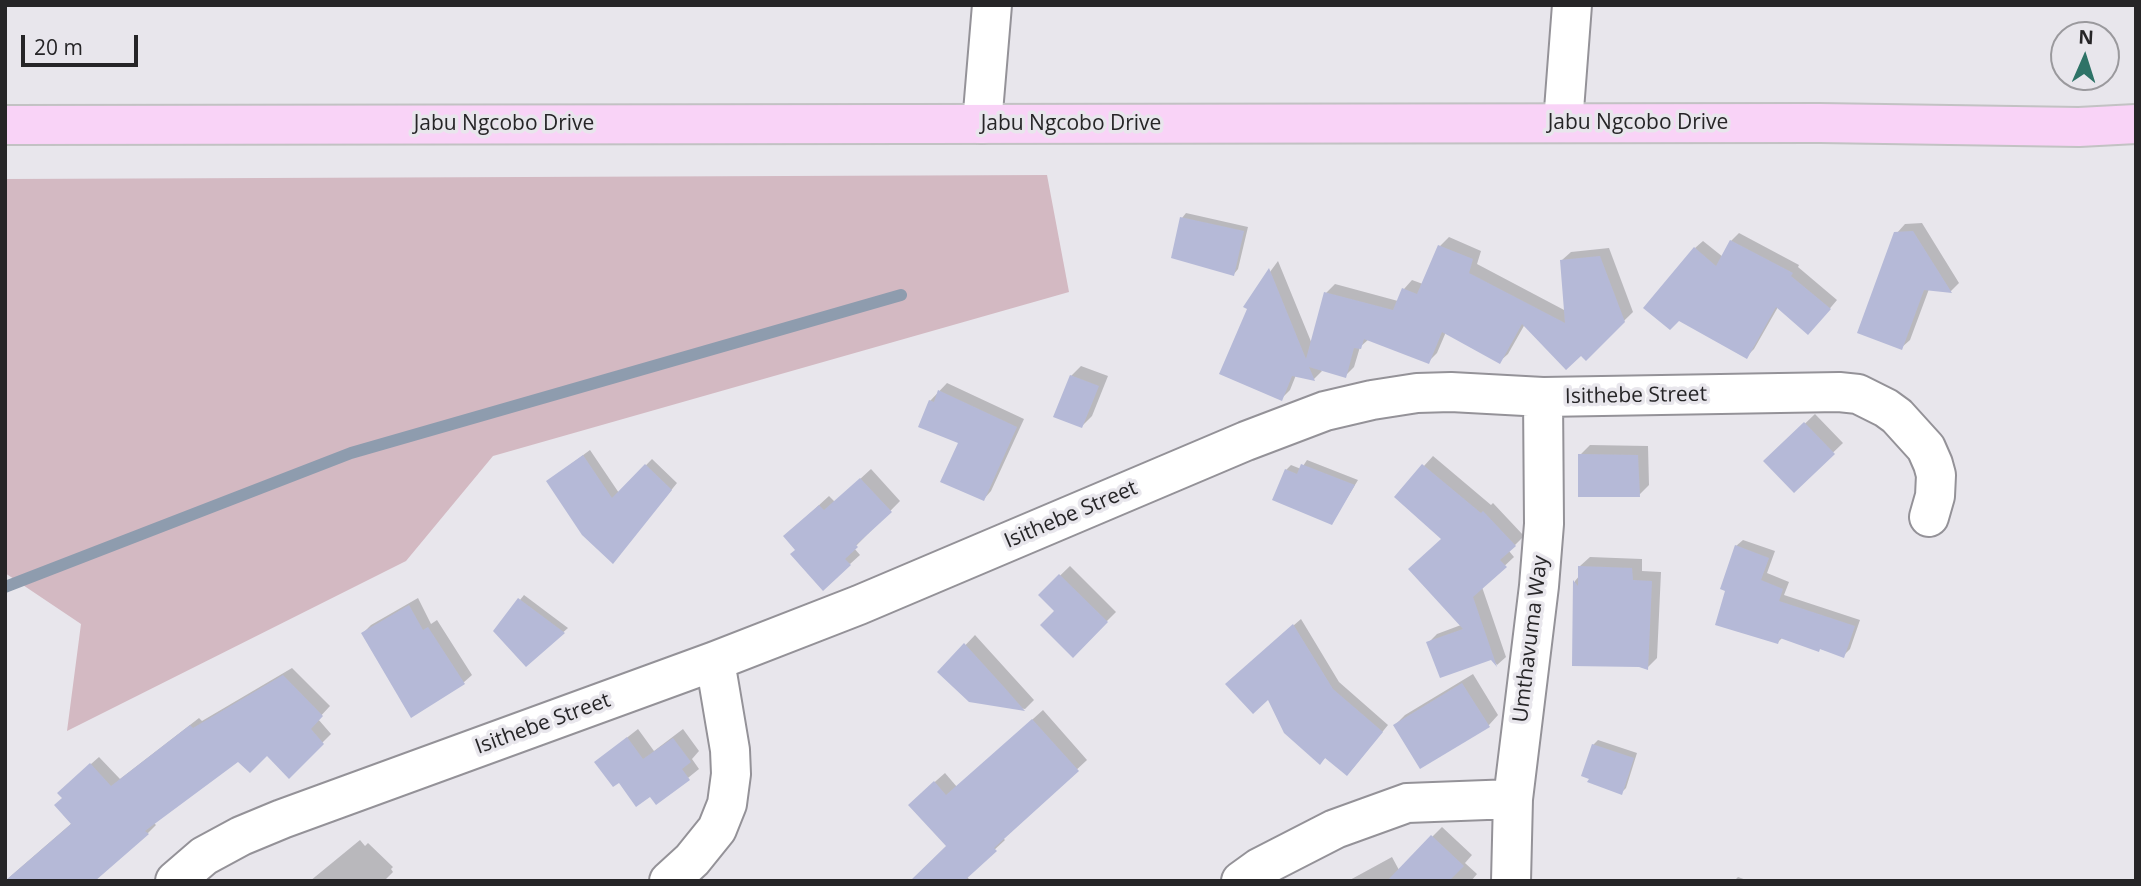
<!DOCTYPE html>
<style>
body{margin:0}
#map{position:relative;width:2141px;height:886px;overflow:hidden;background:#e8e6ec;font-family:"Open Sans",sans-serif}
canvas{display:block}
.frame{position:absolute;inset:0;border:7px solid #262527;pointer-events:none}
.north{position:absolute;left:2050px;top:21px;width:70px;height:70px;box-sizing:border-box;background:#e8e6ec;border:2px solid #9a999d;border-radius:50%;rotate:3deg;font-size:19px;font-weight:700;line-height:28px;text-align:center;color:#262527}
.north::after{content:'';display:block;margin:auto;width:24px;height:32px;background:#2e7367;clip-path:polygon(50% 0,100% 100%,50% 72%,0 100%)}
.scale{position:absolute;left:21px;top:35px;width:117px;height:32px;box-sizing:border-box;border:4px solid #262527;border-top:0;padding-left:9px;font-size:21px;line-height:24px;white-space:nowrap;color:#262527;-webkit-text-stroke:5px #e8e6ec;paint-order:stroke}
</style>
<div id="map">
<canvas width="2141" height="886"></canvas>
<div class="frame"></div>
<div class="north">N</div>
<div class="scale">20 m</div>
</div>
<script>
const context = document.querySelector('canvas').getContext('2d');
context.lineJoin = 'round';
function paint(path, color) {
  context.fillStyle = color;
  context.fill(path, 'evenodd');
}
function poly(rows) {
  const path = new Path2D();
  for (const r of rows) {
    path.moveTo(r[0], r[1]);
    for (let i = 2; i < r.length; i += 2) path.lineTo(r[i], r[i + 1]);
  }
  return path;
}
function strokePath(path, color, width, dash) {
  context.strokeStyle = color;
  context.lineWidth = width;
  context.lineCap = dash ? 'butt' : 'round';
  context.setLineDash(dash || []);
  context.stroke(path);
}
function write(font, color, halo, rows, align = 'center') {
  context.font = font + ' "Open Sans",sans-serif';
  context.lineWidth = 7;
  context.setLineDash([]);
  context.textBaseline = 'middle';
  context.strokeStyle = halo;
  context.fillStyle = color;
  for (const [text, x, y, turn = 0] of rows) {
    context.save();
    context.translate(x, y);
    context.rotate((+turn || 0) * Math.PI / 180);
    context.textAlign = isNaN(turn) ? turn : align;
    if (halo) context.strokeText(text, 0, 0);
    context.fillText(text, 0, 0);
    context.restore();
  }
}
const green = poly([
 [1047,175,1069,292,493,456,406,561,67,731,81,624,5,573,5,179]
]);
const shadow = poly([
 [1186,213,1248,227,1238,269,1234,274,1182,218],
 [1922,223,1959,283,1951,291,1929,289,1910,340,1901,348,1896,234,1905,224],
 [1739,233,1799,265,1798,267,1837,300,1816,325,1778,307,1754,349,1746,357,1695,248,1703,241,1723,257,1731,241],
 [1449,237,1481,251,1477,264,1566,311,1562,260,1571,252,1609,248,1633,312,1586,358,1525,324,1508,354,1499,362,1446,332,1437,353,1428,362,1369,339,1360,347,1354,367,1345,376,1320,369,1322,371,1314,379,1296,375,1290,390,1281,399,1249,308,1245,306,1278,261,1312,344,1326,293,1335,284,1398,301,1404,289,1412,280,1423,284,1440,246],
 [1081,366,1108,376,1092,416,1082,426,1071,376],
 [947,383,1024,419,991,491,984,499,960,442,930,401],
 [1815,414,1843,443,1794,490,1766,461],
 [1590,445,1648,446,1649,485,1639,495,1580,455],
 [590,450,619,493,652,459,677,483,619,555,548,481],
 [1433,456,1491,505,1493,503,1524,536,1509,551,1514,557,1482,587,1506,657,1497,665,1491,658,1428,643,1437,634,1461,625,1444,539,1396,497],
 [1307,460,1358,480,1332,523,1286,470,1291,465,1301,469],
 [871,469,900,501,854,548,860,555,850,564,797,550,795,527,829,496,835,502],
 [1743,540,1775,551,1767,573,1789,582,1784,595,1860,620,1850,649,1843,656,1783,637,1778,642,1727,589,1736,546],
 [1590,557,1642,559,1642,571,1661,572,1657,658,1647,668,1639,665,1574,664,1575,581,1580,575,1580,566],
 [1070,566,1116,612,1073,655,1057,611,1040,595],
 [524,595,568,628,526,665,495,631],
 [418,598,431,624,437,620,472,675,463,683,363,633,371,625],
 [1301,619,1339,682,1388,725,1353,768,1326,757,1320,763,1268,697,1234,677],
 [975,635,1034,700,1025,709,970,700,940,672],
 [292,668,330,706,318,719,331,734,289,776,267,753,238,760,153,822,156,825,148,833,81,881,5,881,72,823,64,798,67,785,99,757,120,779,199,718,202,721],
 [1473,674,1498,715,1489,725,1395,725,1405,715],
 [1043,710,1087,760,1003,838,1005,840,966,876,971,881,912,881,948,846,920,795,945,773,957,787],
 [638,729,654,751,683,729,699,751,692,759,699,769,657,803,651,795,619,781,596,762],
 [1598,740,1637,753,1626,788,1621,793,1593,745],
 [1442,827,1472,855,1465,863,1477,874,1471,881,1348,881,1392,857,1399,870],
 [360,840,365,846,368,843,393,867,391,869,393,872,384,881,310,881],
 [1738,877,1749,881,1734,881]
]);
const stream = poly([
 [5,587,351,453,901,295]
]);
const building = poly([
 [1180,217,1244,231,1234,276,1171,258],
 [1913,231,1952,293,1924,290,1902,350,1857,333,1894,232],
 [1730,240,1793,273,1791,276,1831,309,1808,335,1776,307,1747,359,1679,321,1670,330,1643,308,1694,247,1716,266],
 [1438,245,1473,259,1469,273,1565,323,1560,260,1600,256,1625,322,1586,361,1581,356,1566,370,1522,324,1500,364,1442,332,1429,364,1364,339,1361,349,1354,348,1346,378,1309,367,1315,381,1292,376,1282,401,1219,374,1247,309,1243,307,1269,268,1306,359,1324,292,1393,310,1402,288,1417,294],
 [1070,375,1099,386,1082,428,1053,417],
 [938,390,1017,427,984,501,940,482,958,443,918,427,929,400,934,402],
 [1804,422,1835,454,1794,493,1763,461],
 [1578,454,1638,455,1640,497,1578,497],
 [583,455,612,498,645,464,672,490,613,564,582,535,546,481],
 [1301,464,1355,485,1332,525,1272,500,1285,469,1297,474],
 [1422,464,1481,513,1483,511,1516,546,1500,560,1507,567,1473,597,1497,667,1491,660,1440,678,1426,642,1463,629,1408,569,1441,539,1394,497],
 [860,478,892,512,856,545,858,547,845,559,851,565,823,591,790,554,795,550,783,536,819,505,824,510],
 [1735,545,1769,558,1761,580,1783,589,1779,601,1855,626,1844,658,1820,649,1819,652,1780,638,1778,644,1715,625,1725,591,1720,589],
 [1578,566,1632,568,1633,580,1652,581,1648,670,1639,667,1572,666,1573,580,1578,586],
 [1059,574,1108,622,1073,658,1040,625,1054,611,1038,595],
 [518,598,565,633,526,667,493,631],
 [409,605,423,630,428,627,465,684,411,718,361,633],
 [1293,624,1333,689,1383,732,1347,776,1325,758,1320,765,1284,733,1268,700,1253,714,1225,684],
 [964,643,1004,687,1025,711,969,702,937,672],
 [283,675,323,716,311,729,324,744,289,779,267,756,250,773,238,762,145,831,149,834,95,881,5,881,71,824,54,805,62,798,57,793,90,763,111,786,190,725,193,728],
 [1462,683,1490,727,1420,769,1393,725],
 [1032,719,1079,771,994,848,997,851,964,881,910,881,946,846,908,805,934,781,946,795],
 [627,737,643,759,673,738,691,762,682,769,690,780,656,805,650,797,636,807,619,783,613,787,594,762],
 [1592,744,1634,758,1622,795,1587,782,1589,779,1581,776],
 [1431,835,1464,866,1449,881,1387,881]
]);
const minor = poly([
 [1563,123,1572,5],
 [982,124,992,5],
 [175,881,204,856,241,836,282,819,715,661,859,605,1246,441,1325,411,1372,400,1417,393,1451,392,1543,397,1839,392,1858,394,1886,408,1897,416,1926,448,1933,464,1936,475,1935,496,1929,517],
 [669,881,692,860,717,829,727,804,731,774,730,750,715,661],
 [1241,881,1259,868,1335,829,1407,803,1513,799],
 [1511,881,1513,799,1539,586,1544,524,1543,397]
]);
const major = poly([
 [5,125,1820,123,2079,127,2136,124]
]);
const streetNames = [
 ["Jabu Ngcobo Drive",1638,123],
 ["Jabu Ngcobo Drive",504,124],
 ["Jabu Ngcobo Drive",1071,124],
 ["Isithebe Street",1636,396,-1],
 ["Isithebe Street",1071,515,-23],
 ["Umthavuma Way",1531,639,-83],
 ["Isithebe Street",543,724,-20]
];
paint(green, '#d3b9c2');
paint(shadow, '#0003');
strokePath(stream, '#8e9cae', 12);
paint(building, '#b5b9d7');
strokePath(minor, '#949298', 42);
strokePath(major, '#c2c2c3', 42);
strokePath(minor, '#fff', 38);
strokePath(major, '#f9d3f7', 38);
write('21px', '#262527', '#e8e6ec', streetNames);
</script>
